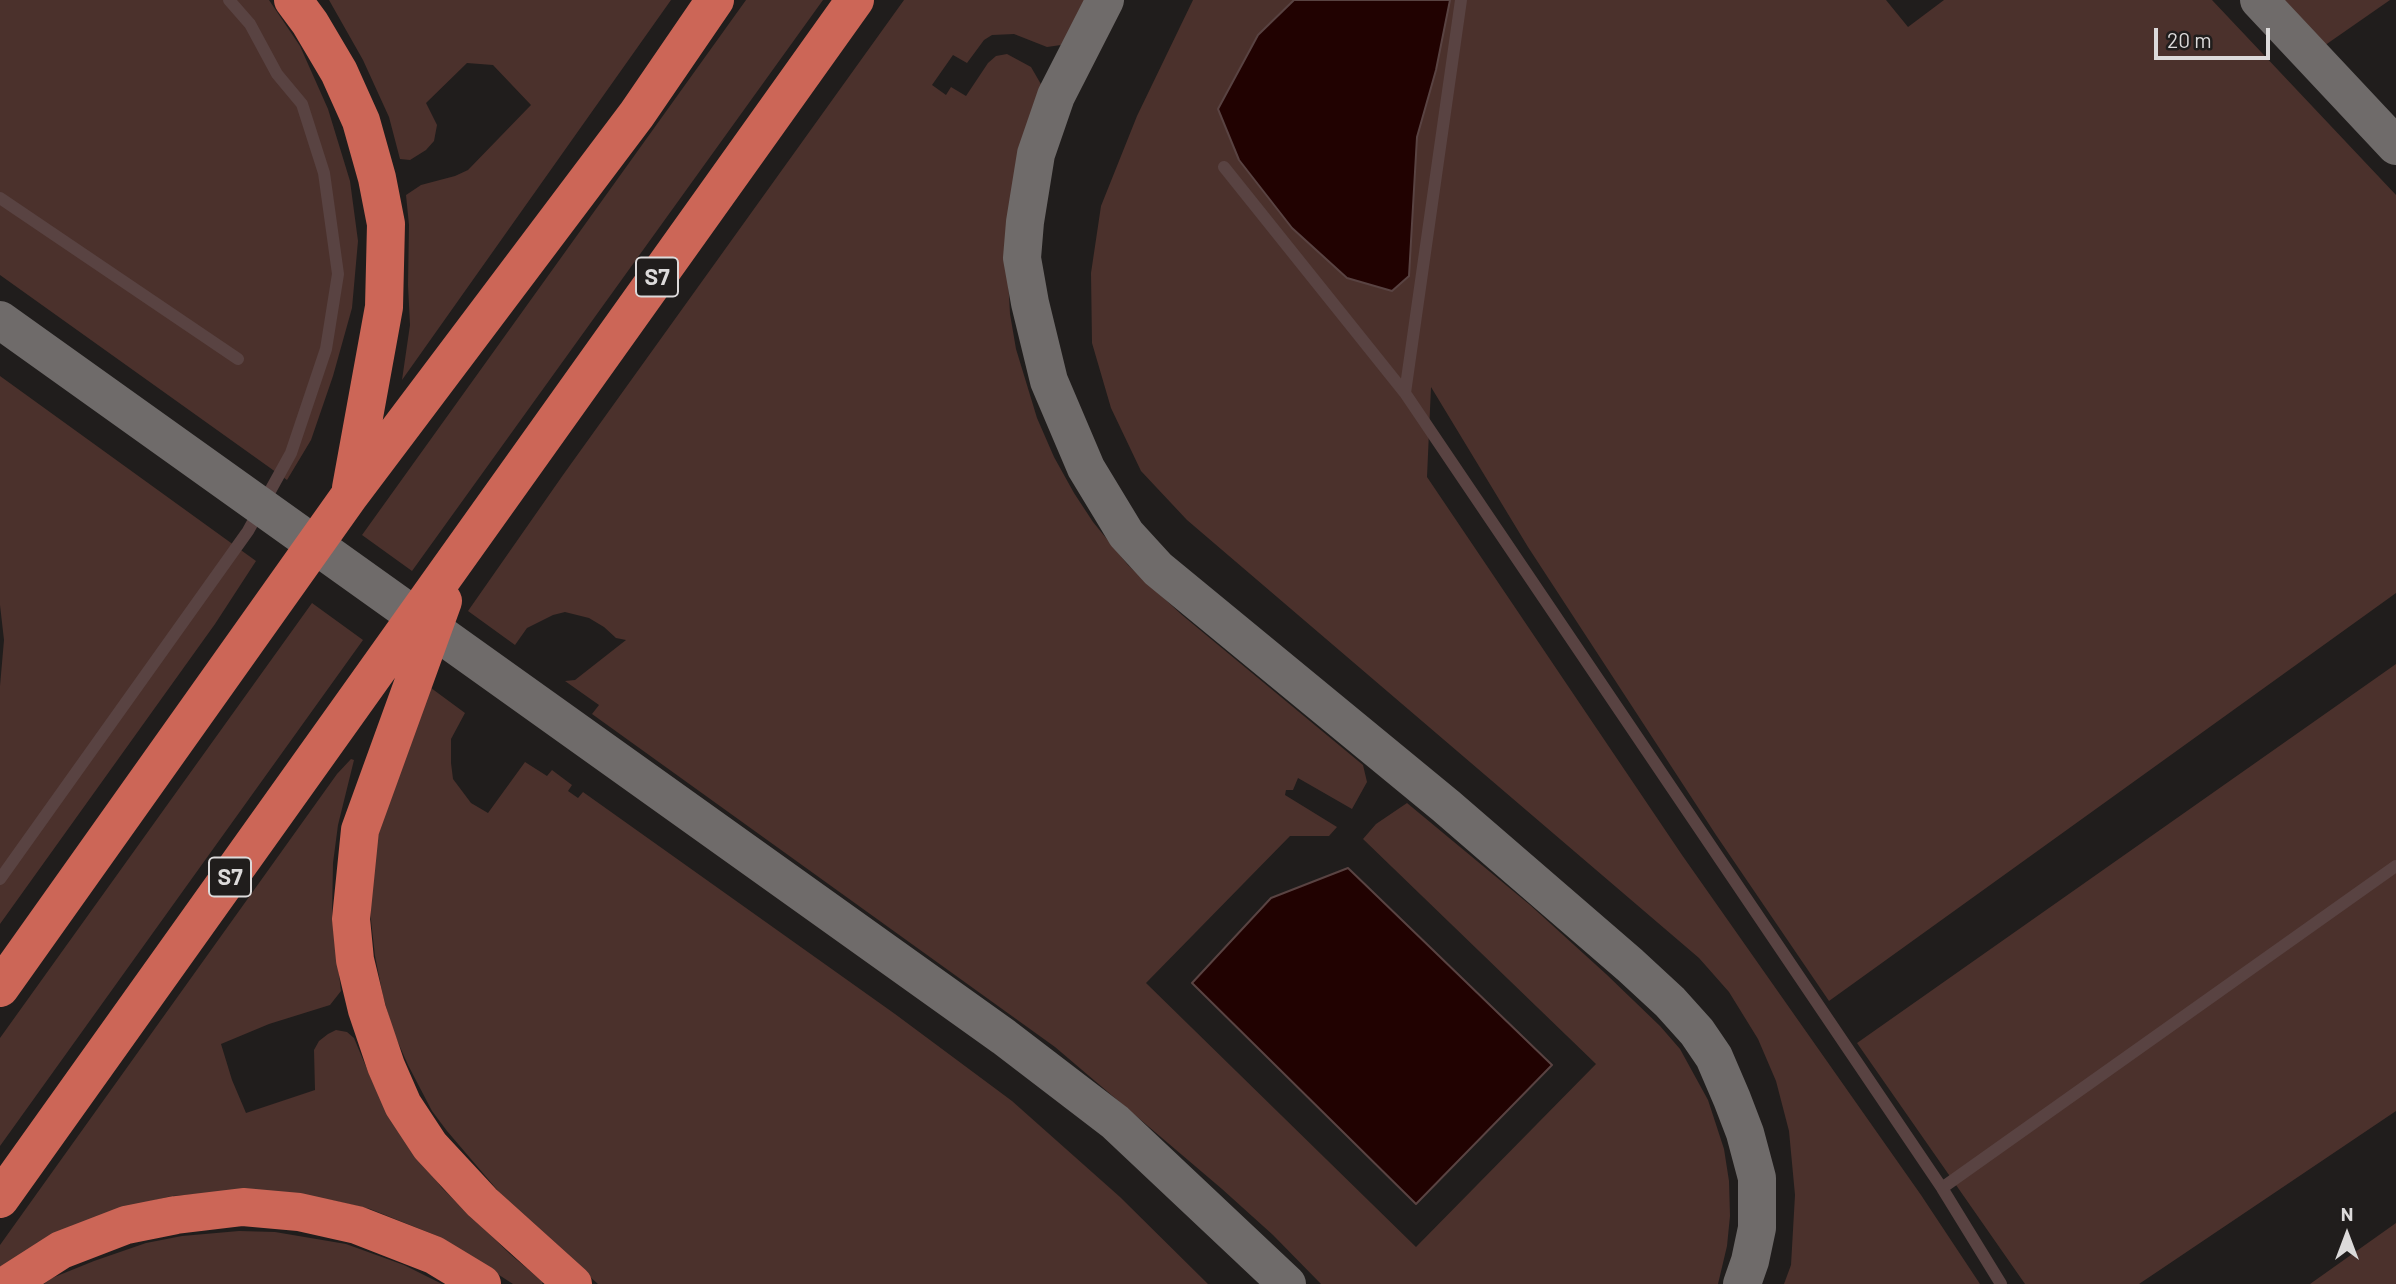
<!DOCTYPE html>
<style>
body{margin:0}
#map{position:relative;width:2396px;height:1284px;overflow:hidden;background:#201d1c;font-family:Barlow,sans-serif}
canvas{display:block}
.north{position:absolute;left:2312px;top:1200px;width:70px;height:70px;-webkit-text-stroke:5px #201d1c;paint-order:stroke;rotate:0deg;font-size:19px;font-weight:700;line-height:28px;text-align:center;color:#dcdada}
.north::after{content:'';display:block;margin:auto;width:24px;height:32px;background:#dcdada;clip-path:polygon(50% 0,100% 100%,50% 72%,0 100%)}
.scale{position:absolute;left:2154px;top:28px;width:116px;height:32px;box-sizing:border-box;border:4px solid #dcdada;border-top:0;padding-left:9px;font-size:21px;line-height:24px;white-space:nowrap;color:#dcdada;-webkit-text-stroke:5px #201d1c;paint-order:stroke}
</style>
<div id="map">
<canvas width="2396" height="1284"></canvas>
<div class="north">N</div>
<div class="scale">20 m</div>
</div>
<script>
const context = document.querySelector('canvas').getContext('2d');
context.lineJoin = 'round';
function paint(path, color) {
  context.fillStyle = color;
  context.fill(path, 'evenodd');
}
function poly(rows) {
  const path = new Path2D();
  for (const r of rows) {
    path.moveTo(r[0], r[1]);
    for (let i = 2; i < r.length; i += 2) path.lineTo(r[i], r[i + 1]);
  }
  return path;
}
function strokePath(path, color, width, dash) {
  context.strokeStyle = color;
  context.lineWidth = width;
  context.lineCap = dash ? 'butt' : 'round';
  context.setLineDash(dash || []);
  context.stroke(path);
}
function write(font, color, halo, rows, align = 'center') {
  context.font = font + ' Barlow,sans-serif';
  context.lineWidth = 5;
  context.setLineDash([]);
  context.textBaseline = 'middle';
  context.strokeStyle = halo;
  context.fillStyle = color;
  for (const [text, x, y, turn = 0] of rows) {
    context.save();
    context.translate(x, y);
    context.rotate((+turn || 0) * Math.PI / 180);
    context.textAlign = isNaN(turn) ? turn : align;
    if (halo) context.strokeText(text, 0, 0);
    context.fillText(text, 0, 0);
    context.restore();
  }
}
const green = poly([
 [0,0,269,0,300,46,328,109,350,181,358,241,352,308,333,376,311,440,287,480,0,275],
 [329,0,671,0,402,380,410,325,408,285,409,225,406,195,421,185,455,176,468,170,531,105,493,65,467,63,426,103,437,125,434,141,426,150,410,160,400,159,389,117,363,60],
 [746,0,823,0,412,571,362,535],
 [904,0,1089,0,1061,45,1047,47,1014,34,992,35,984,40,967,63,953,55,932,85,946,95,951,87,966,96,988,63,996,56,1007,54,1031,67,1042,86,1007,258,1010,314,1016,349,1037,418,1054,457,1074,493,1093,522,1128,565,1182,615,1363,765,1367,782,1352,809,1298,778,1293,790,1286,790,1285,795,1337,827,1329,836,1290,836,1146,983,1416,1247,1596,1064,1363,839,1376,824,1407,803,1530,905,1606,974,1660,1026,1680,1049,1708,1100,1724,1149,1729,1181,1730,1216,1727,1246,1718,1284,1321,1284,1273,1235,1222,1189,1055,1047,592,714,599,705,565,681,575,680,626,640,616,638,604,627,589,618,565,612,553,615,527,628,515,645,468,611,563,475],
 [1193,0,1886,0,1908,27,1944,0,2212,0,2396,195,2396,593,1829,1001,1716,835,1528,547,1431,387,1427,477,1682,855,1921,1195,1980,1284,1784,1284,1791,1265,1795,1195,1789,1131,1776,1081,1758,1039,1729,992,1699,958,1187,520,1141,471,1111,408,1092,343,1091,273,1101,206,1137,116],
 [2278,0,2390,0,2321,48],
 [0,376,256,561,215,624,0,924,0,686,4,640,0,605],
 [312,603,363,640,0,1146,0,1038],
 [2396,664,2396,1111,2139,1284,2025,1284,1857,1043],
 [427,685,465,713,451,739,451,763,453,779,471,803,488,813,525,762,547,776,552,770,572,785,568,791,578,798,583,792,895,1014,1012,1101,1120,1197,1208,1284,598,1284,511,1206,447,1131,432,1111,408,1065,393,1031,383,996,375,956,371,920,370,887,376,830],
 [351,759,354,760,338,825,333,863,332,916,341,991,330,1005,269,1024,221,1044,232,1080,246,1113,315,1090,314,1050,319,1041,328,1034,336,1030,347,1032,354,1038,372,1081,400,1133,442,1188,510,1254,543,1282,542,1284,513,1284,440,1237,370,1209,331,1200,212,1193,172,1196,126,1207,0,1267,0,1245,337,774],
 [2396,1223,2396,1284,2310,1284],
 [239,1231,275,1232,346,1244,404,1265,442,1284,44,1284,52,1278,94,1261,146,1243,182,1236]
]);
const water = poly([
 [1294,0,1450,0,1436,70,1417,137,1409,276,1392,291,1347,278,1292,228,1239,160,1218,109,1258,35,1294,0],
 [1348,868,1552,1065,1416,1204,1192,983,1271,898,1348,868]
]);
const stream = poly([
 [1224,167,1405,393,1942,1188,2001,1284],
 [0,198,238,359],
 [1405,393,1461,0],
 [0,879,248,531,291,453,326,349,338,274,324,173,302,104,277,74,250,24,229,0],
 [1942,1188,2396,866]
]);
const minor = poly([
 [2259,0,2396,146]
]);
const tertiary = poly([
 [1105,0,1056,96,1036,154,1025,222,1022,258,1030,303,1049,381,1086,468,1126,534,1158,569,1446,806,1630,965,1670,1002,1697,1032,1714,1057,1732,1099,1745,1133,1757,1178,1757,1228,1750,1261,1742,1284],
 [0,320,1004,1037,1115,1122,1287,1284]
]);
const motorway = poly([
 [293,0,310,23,339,72,361,121,377,178,386,224,384,307,351,488],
 [443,601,360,830,351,919,355,960,367,1010,386,1066,403,1105,430,1146,482,1202,573,1284],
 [0,988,350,495,637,114,715,0],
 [0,1199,855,0],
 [8,1284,61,1250,126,1225,176,1215,243,1207,299,1212,357,1225,434,1255,482,1284]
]);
const shields = [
 [657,277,42],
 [230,877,42]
];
const shieldNames = [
 ["S7",657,277],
 ["S7",230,877]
];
paint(green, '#4b312c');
paint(water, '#210201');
strokePath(water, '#594342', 2);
strokePath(stream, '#594342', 12);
strokePath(minor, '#6f6b6a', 38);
strokePath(tertiary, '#6f6b6a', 38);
strokePath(motorway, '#cc6657', 38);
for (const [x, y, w] of shields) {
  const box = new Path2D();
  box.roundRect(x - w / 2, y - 19.5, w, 39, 5);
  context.fillStyle = '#201d1c';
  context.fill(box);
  strokePath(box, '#dcdada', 2);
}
write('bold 23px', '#dcdada', null, shieldNames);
</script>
